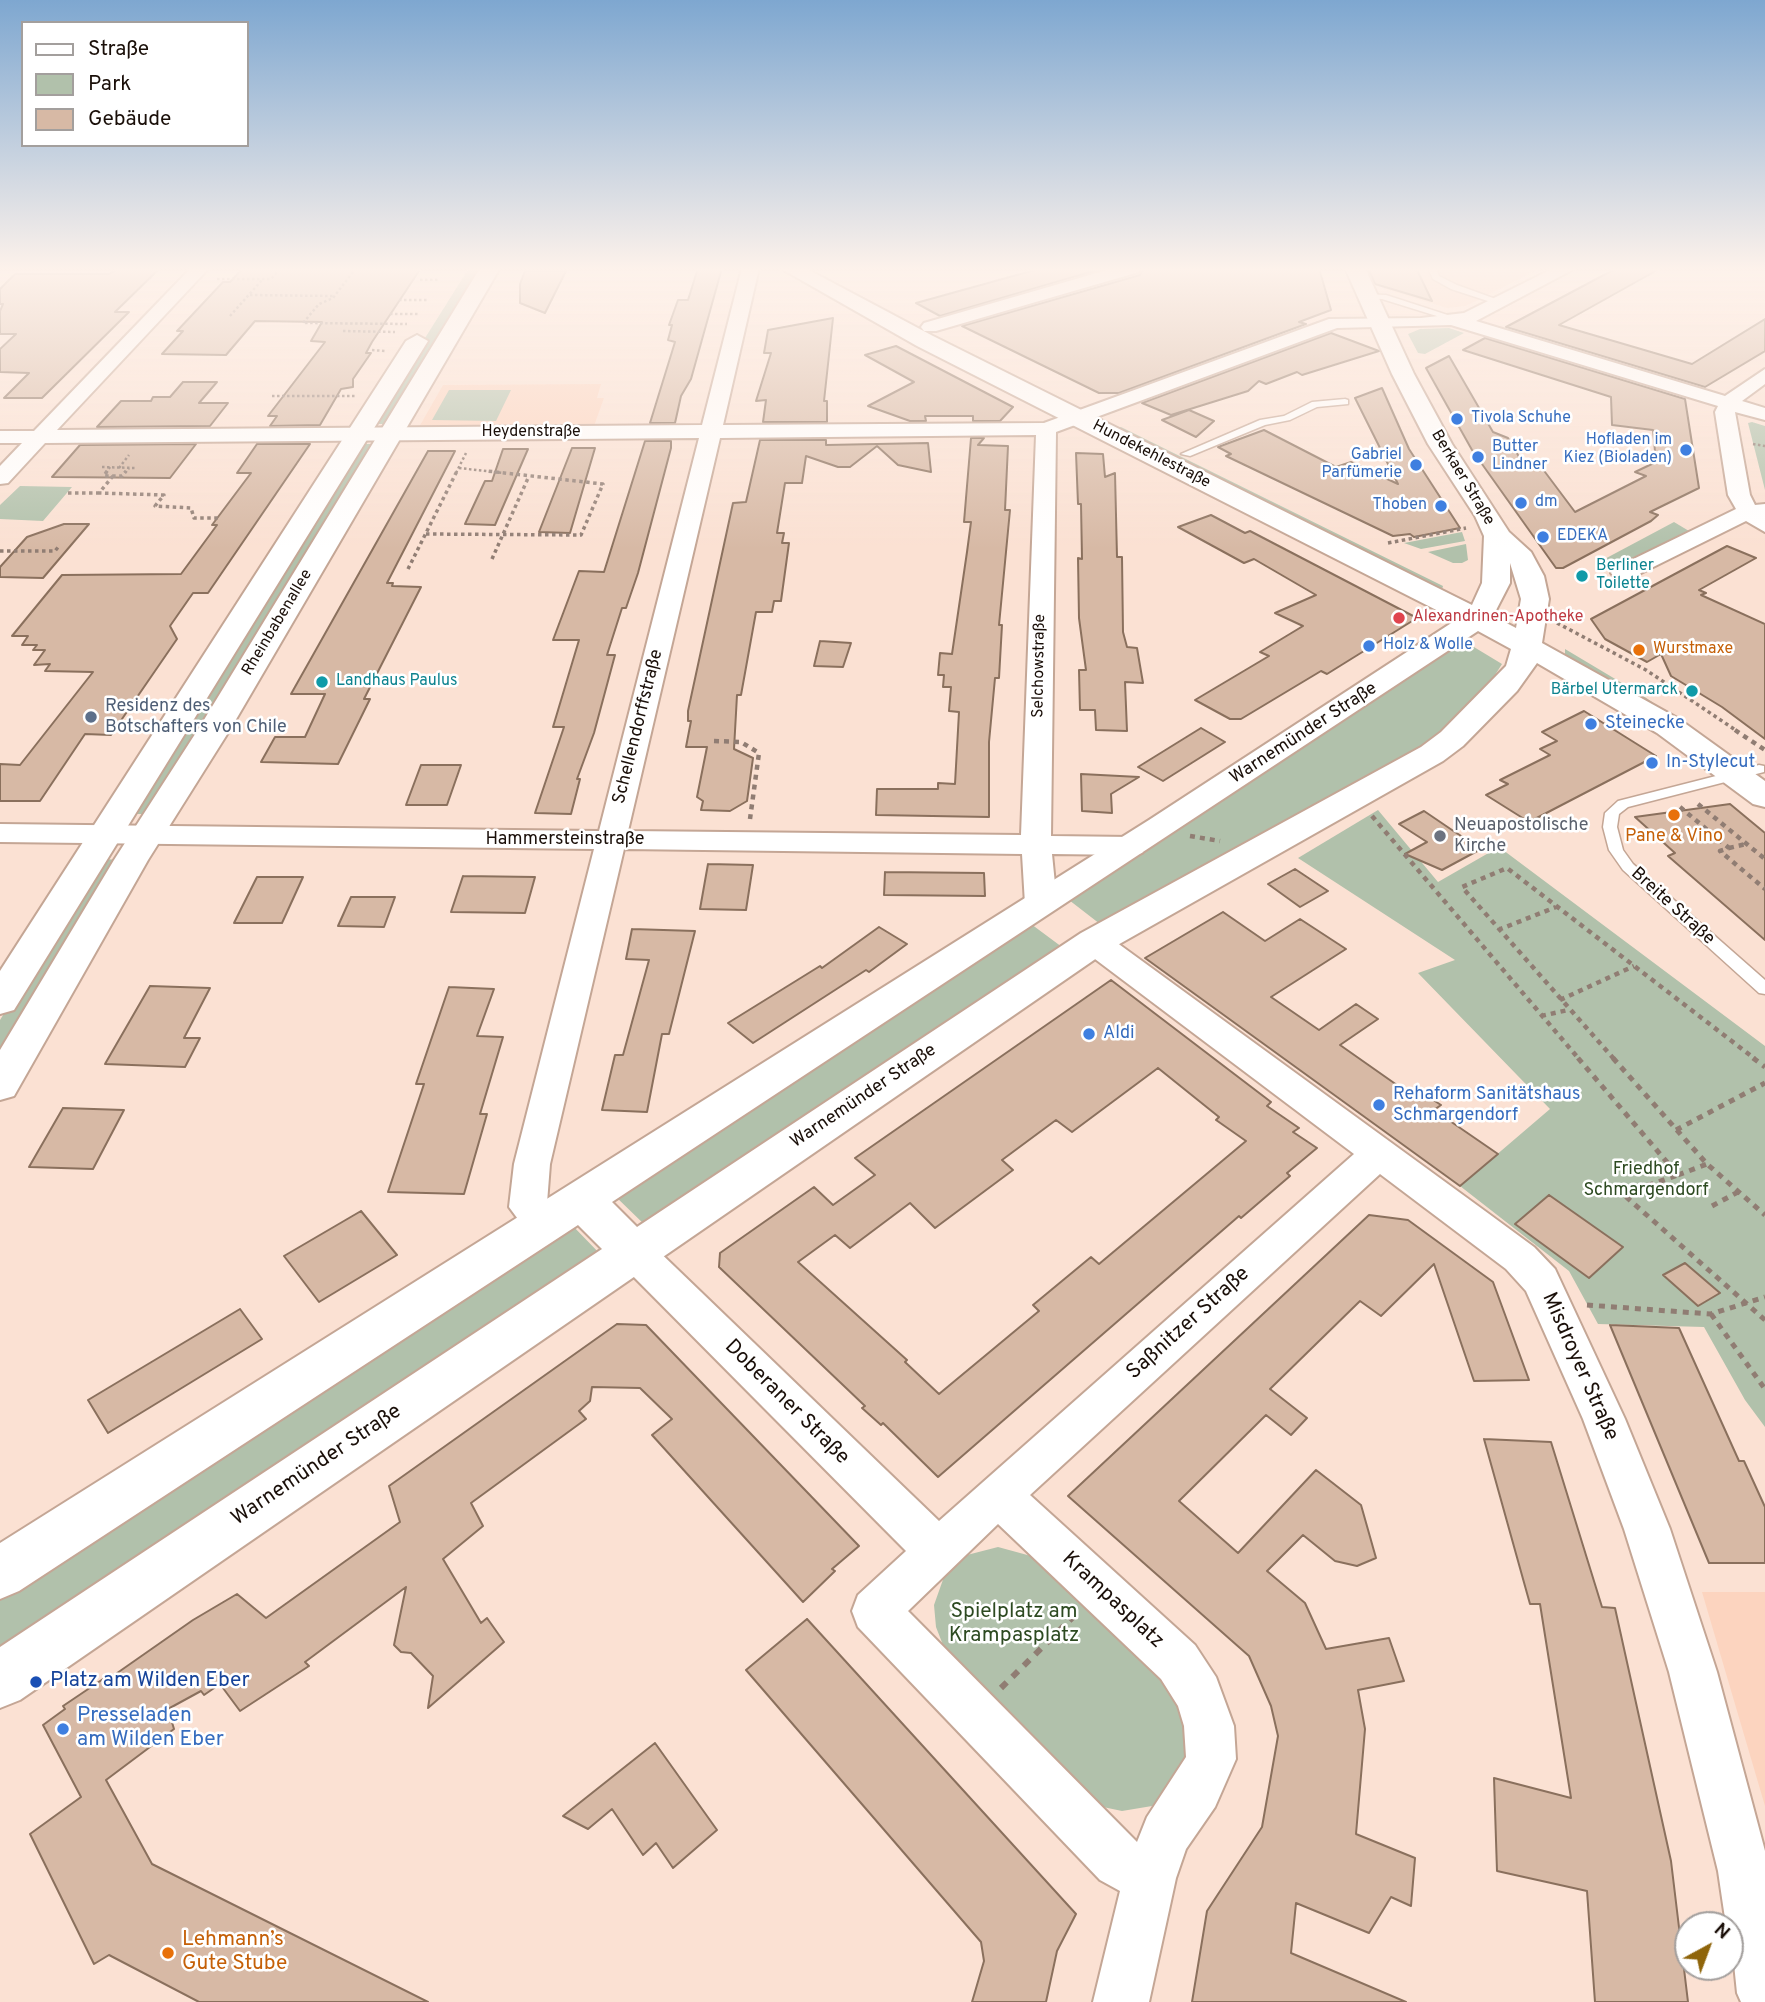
<!DOCTYPE html>
<meta charset="utf-8">
<style>
body{margin:0}
#map{position:relative;width:1765px;height:2002px;overflow:hidden;background:#fbe1d3;font-family:Overpass,sans-serif}
canvas{display:block}
.legend{position:absolute;left:21px;top:21px;width:228px;height:126px;box-sizing:border-box;background:#fff;border:2px solid #a39f9d;margin:0;padding:9px 12px;list-style:none;font-size:21px;color:#1a0f09}
.legend li{display:flex;align-items:center;gap:14px;height:35px}
.legend b{width:35px;border:2px solid #a39f9d}
.north{position:absolute;left:1674px;top:1911px;width:70px;height:70px;box-sizing:border-box;background:#fff;border:2px solid #a39f9d;border-radius:50%;rotate:41deg;font-size:19px;font-weight:700;line-height:28px;text-align:center;color:#1a0f09}
.north::after{content:'';display:block;margin:auto;width:24px;height:32px;background:#8f650b;clip-path:polygon(50% 0,100% 100%,50% 72%,0 100%)}
</style>
<div id="map">
<canvas width="1765" height="2002"></canvas>
<ul class="legend">
<li><b style="height:9px;background:#fff"></b>Straße</li>
<li><b style="height:19px;background:#b1c1ab"></b>Park</li>
<li><b style="height:19px;background:#d7b9a5"></b>Gebäude</li>
</ul>
<div class="north">N</div>
</div>
<script>
const context = document.querySelector('canvas').getContext('2d');
context.lineJoin = 'round';
function paint(path, color) {
  context.fillStyle = color;
  context.fill(path, 'evenodd');
}
function poly(rows) {
  const path = new Path2D();
  for (const r of rows) {
    path.moveTo(r[0], r[1]);
    for (let i = 2; i < r.length; i += 2) path.lineTo(r[i], r[i + 1]);
  }
  return path;
}
function strokePath(path, color, width, dash) {
  context.strokeStyle = color;
  context.lineWidth = width;
  context.lineCap = dash ? 'butt' : 'round';
  context.setLineDash(dash || []);
  context.stroke(path);
}
function write(font, color, halo, rows, align = 'center') {
  context.font = font + ' Overpass,sans-serif';
  context.lineWidth = 5;
  context.setLineDash([]);
  context.textBaseline = 'middle';
  context.strokeStyle = halo;
  context.fillStyle = color;
  for (const [text, x, y, turn = 0] of rows) {
    context.save();
    context.translate(x, y);
    context.rotate((+turn || 0) * Math.PI / 180);
    context.textAlign = isNaN(turn) ? turn : align;
    if (halo) context.strokeText(text, 0, 0);
    context.fillText(text, 0, 0);
    context.restore();
  }
}
const built = poly([
 [1376,268,1541,268,1466,306,1447,308,1384,289],
 [601,384,597,398,604,398,594,426,419,427,443,385],
 [1702,1592,1765,1592,1765,1806]
]);
const green = poly([
 [469,268,485,268,391,424,371,424],
 [1449,328,1464,333,1425,354,1418,353,1408,334,1420,329],
 [449,390,511,390,496,421,432,420],
 [1752,422,1765,426,1765,490,1748,423],
 [1121,427,1443,586,1441,593,1109,429],
 [359,444,379,444,152,814,126,814],
 [20,486,72,487,43,521,0,519,0,505],
 [1674,522,1689,531,1614,569,1599,562],
 [1462,532,1465,541,1421,549,1404,543],
 [1466,544,1468,560,1462,563,1453,563,1428,552],
 [1464,641,1502,664,1488,686,1434,739,1394,765,1100,924,1069,900],
 [1565,649,1642,695,1742,765,1612,682,1565,656],
 [1378,810,1438,882,1499,847,1765,1046,1765,1427,1745,1400,1704,1327,1598,1324,1569,1271,1460,1186,1550,1109,1418,973,1455,960,1298,858],
 [100,859,124,860,0,1063,0,1020],
 [1031,924,1066,950,648,1228,613,1194],
 [570,1223,603,1257,0,1658,0,1591],
 [998,1547,1031,1556,1136,1656,1165,1672,1197,1738,1162,1801,1152,1806,1122,1811,1103,1807,943,1645,936,1627,934,1605,945,1574,967,1555]
]);
const building = poly([
 [243,268,421,268,372,342,366,353,371,353,353,379,353,387,341,389,320,425,270,426,277,416,268,416,325,342,311,341,322,322,255,321,226,355,162,354,183,331,177,331,223,282,230,282,243,268],
 [698,268,722,268,691,379,681,396,675,423,650,423,675,342,668,340,672,325,669,325,678,300,688,300,698,268],
 [1042,268,1104,268,940,316,916,303,1042,268],
 [1143,268,1319,268,1331,310,1299,322,1306,324,1119,393,1099,393,962,326,1140,275,1143,268],
 [1368,268,1416,268,1432,301,1375,284,1368,268],
 [1617,268,1661,268,1559,325,1692,364,1765,319,1765,351,1705,387,1506,327,1617,268],
 [116,270,158,270,115,312,129,312,42,398,4,398,29,373,0,372,0,349,16,334,0,334,0,311,3,304,0,304,0,289,15,274,109,274,116,270],
 [525,271,566,271,545,313,520,303,520,284,525,271],
 [833,318,824,401,827,401,827,422,763,422,766,400,756,401,771,353,764,353,768,330,833,318],
 [1331,333,1379,351,1302,375,1297,372,1266,384,1259,381,1248,391,1171,415,1142,403,1331,333],
 [1485,338,1685,399,1699,488,1650,512,1658,515,1651,521,1563,568,1556,568,1472,450,1426,368,1449,356,1493,432,1508,438,1525,467,1542,468,1575,512,1646,476,1635,472,1656,462,1653,430,1612,425,1611,397,1463,350,1485,338],
 [896,346,965,382,1013,407,1000,421,973,421,973,416,925,416,926,421,910,421,868,406,914,382,865,355,896,346],
 [183,382,217,382,199,403,228,403,210,426,97,427,121,401,151,401,153,397,170,397,183,382],
 [1382,388,1409,449,1460,528,1414,537,1410,534,1393,536,1226,456,1231,454,1218,447,1264,430,1336,467,1351,462,1398,484,1355,398,1382,388],
 [1189,410,1214,421,1196,437,1162,420,1189,410],
 [971,438,984,438,978,445,1008,446,1005,510,1010,510,999,625,1002,625,999,678,995,678,989,742,989,817,876,815,877,789,938,789,938,783,955,784,959,712,949,711,951,687,943,687,944,675,938,675,940,653,952,654,967,552,971,522,964,522,971,438],
 [760,440,826,440,826,445,928,443,931,472,898,465,877,446,850,467,838,467,806,456,802,483,785,483,777,533,784,533,782,543,789,543,781,601,774,601,772,612,756,612,741,695,737,695,734,749,753,758,747,801,730,811,701,810,703,801,697,797,707,747,686,747,691,721,688,721,688,711,733,503,746,502,760,440],
 [645,441,671,441,671,448,638,573,626,608,622,608,607,655,615,655,594,733,577,779,580,779,571,814,535,813,564,727,553,727,579,640,553,640,579,571,604,572,645,441],
 [196,444,170,478,52,477,80,445,196,444],
 [257,444,310,444,208,593,193,593,170,626,177,639,111,735,85,734,40,801,0,801,0,764,20,765,93,672,45,671,50,664,34,665,45,650,33,650,37,645,22,645,28,636,12,636,62,575,181,574,217,525,212,525,251,473,237,473,257,444],
 [572,448,595,448,570,533,539,532,572,448],
 [503,449,528,449,495,525,465,524,485,481,492,481,503,449],
 [428,451,455,451,387,583,393,583,392,586,421,587,364,699,370,699,338,764,261,762,275,737,305,737,325,694,291,694,428,451],
 [1076,453,1103,454,1105,477,1115,473,1117,557,1122,557,1123,632,1127,647,1137,648,1143,683,1125,682,1127,731,1096,730,1095,710,1080,710,1079,670,1086,670,1079,618,1078,558,1082,559,1081,504,1078,504,1076,453],
 [1211,515,1245,533,1250,531,1417,618,1327,674,1321,671,1241,719,1230,719,1195,700,1269,656,1260,652,1303,626,1275,613,1316,595,1254,559,1244,563,1178,527,1211,515],
 [64,524,89,524,43,578,0,577,0,567,27,537,64,524],
 [1727,546,1756,558,1699,590,1706,593,1701,595,1765,624,1765,739,1722,707,1671,676,1661,654,1647,662,1605,639,1591,619,1727,546],
 [820,641,851,643,843,667,814,666,820,641],
 [1584,711,1656,756,1529,822,1486,795,1508,784,1500,780,1550,755,1540,749,1557,741,1542,732,1584,711],
 [1201,728,1225,742,1163,781,1138,767,1201,728],
 [421,765,461,765,447,805,406,805,421,765],
 [1081,774,1139,777,1111,794,1112,813,1082,811,1081,774],
 [1730,804,1765,833,1765,940,1668,856,1675,853,1635,817,1730,804],
 [1424,811,1452,830,1481,849,1442,870,1405,854,1427,842,1399,824,1424,811],
 [708,864,753,865,746,910,700,909,708,864],
 [1295,869,1328,891,1300,907,1268,884,1295,869],
 [885,872,984,873,985,896,884,895,885,872],
 [463,876,535,877,525,913,451,912,463,876],
 [257,877,303,877,282,923,234,923,257,877],
 [351,897,395,897,384,927,338,926,351,897],
 [1223,912,1265,941,1300,919,1346,949,1271,997,1319,1030,1356,1004,1378,1019,1340,1045,1414,1097,1421,1092,1441,1105,1434,1110,1498,1154,1460,1186,1145,958,1223,912],
 [879,927,907,944,869,972,866,970,753,1043,728,1023,820,966,822,968,879,927],
 [632,929,695,931,669,1034,662,1034,647,1112,602,1110,615,1055,623,1055,649,960,626,959,632,929],
 [1111,980,1271,1102,1267,1106,1299,1128,1293,1132,1317,1148,1287,1173,1290,1176,1241,1218,1239,1216,938,1477,883,1423,881,1425,862,1408,865,1406,719,1267,720,1253,814,1187,833,1205,875,1175,855,1158,1111,980],
 [1158,1068,1219,1117,1216,1120,1246,1141,1099,1264,1091,1257,1033,1305,1039,1311,939,1394,905,1362,907,1360,798,1262,835,1235,850,1248,910,1203,935,1228,1013,1170,1002,1160,1056,1120,1072,1132,1158,1068],
 [150,986,210,988,184,1038,200,1038,185,1067,105,1064,150,986],
 [449,987,494,989,477,1036,503,1037,480,1114,487,1114,464,1194,388,1192,424,1084,416,1084,449,987],
 [63,1108,124,1110,93,1169,29,1167,63,1108],
 [1549,1195,1623,1247,1589,1278,1515,1224,1549,1195],
 [361,1211,397,1255,319,1302,284,1256,361,1211],
 [1369,1215,1408,1220,1493,1282,1529,1380,1474,1381,1434,1264,1381,1316,1360,1301,1270,1389,1307,1418,1291,1435,1266,1415,1179,1501,1238,1553,1316,1470,1361,1505,1376,1558,1357,1566,1335,1561,1303,1535,1267,1571,1305,1603,1326,1649,1389,1638,1404,1681,1358,1690,1365,1729,1356,1834,1415,1858,1411,1906,1391,1897,1369,1933,1296,1903,1291,1953,1406,2002,1192,2002,1207,1911,1262,1827,1278,1736,1271,1706,1249,1656,1068,1496,1369,1215],
 [1685,1263,1720,1293,1698,1306,1663,1275,1685,1263],
 [240,1309,262,1339,108,1433,88,1400,240,1309],
 [617,1324,646,1325,859,1546,832,1569,835,1571,803,1602,652,1435,672,1419,640,1388,592,1387,590,1401,579,1411,586,1419,471,1503,483,1526,443,1559,481,1623,487,1618,504,1642,428,1708,433,1676,411,1653,401,1652,394,1645,406,1587,305,1662,309,1666,240,1711,220,1684,204,1695,201,1691,168,1709,174,1729,106,1780,152,1864,428,2002,199,2002,109,1955,94,1964,30,1834,81,1797,43,1725,65,1709,63,1706,109,1675,110,1678,193,1620,237,1594,266,1618,400,1522,389,1486,617,1324],
 [1610,1325,1679,1328,1739,1461,1744,1461,1765,1507,1765,1563,1709,1563,1610,1325],
 [1484,1439,1551,1442,1602,1607,1615,1608,1671,1861,1688,2002,1595,2002,1587,1891,1497,1871,1494,1778,1571,1798,1540,1604,1530,1604,1484,1439],
 [807,1619,1076,1914,1057,1951,1046,2002,972,2002,984,1961,981,1942,746,1670,807,1619],
 [655,1743,717,1830,673,1868,656,1843,643,1855,612,1809,588,1829,563,1816,655,1743]
]);
const pathFar4 = poly([
 [356,268,333,298,319,304,303,323,407,324],
 [217,279,271,279,281,268],
 [420,280,440,280],
 [250,295,333,296],
 [399,300,427,300],
 [390,314,418,314],
 [230,316,262,280],
 [343,331,395,332],
 [372,350,385,351],
 [272,396,355,396],
 [1753,444,1765,446],
 [102,467,135,468],
 [119,468,129,455],
 [459,468,503,473],
 [106,473,110,467],
 [125,473,129,468],
 [456,473,466,453]
]);
const pathFar3 = poly([
 [107,471,104,476,122,476,126,471],
 [113,476,99,493,164,495,155,506,191,508,194,518,221,518],
 [68,493,99,493],
 [426,534,581,535,603,484,487,471],
 [1388,543,1466,528],
 [0,551,55,551,59,546],
 [492,559,529,476],
 [408,569,457,471],
 [1557,623,1646,670,1737,731]
]);
const pathFar2 = poly([
 [1735,730,1765,750],
 [714,741,741,742,759,753,750,819],
 [1698,804,1765,859],
 [1680,807,1729,848,1720,851,1765,889],
 [1372,816,1579,1059],
 [1190,836,1220,841],
 [1729,848,1746,844],
 [1498,930,1556,907],
 [1560,1000,1634,966],
 [1541,1016,1568,1010],
 [1614,1059,1462,887,1507,868,1755,1059]
]);
const pathFar1 = poly([
 [1578,1058,1678,1175,1623,1194,1765,1320],
 [1613,1058,1707,1164,1765,1215],
 [1753,1058,1765,1067],
 [1676,1130,1765,1083],
 [1678,1175,1707,1164],
 [1712,1206,1738,1192],
 [1587,1305,1711,1314,1765,1297],
 [1711,1314,1765,1389]
]);
const path = poly([
 [1001,1688,1075,1615]
]);
const lane = poly([
 [1428,268,1436,268,1439,276,1457,285,1504,302,1497,304,1451,289,1433,279,1428,268],
 [1363,294,1386,295,1463,320,1456,322,1382,299,1363,298,1363,294],
 [1345,399,1348,400,1348,404,1317,407,1290,420,1265,425,1190,456,1181,454,1260,420,1284,416,1312,402,1345,399],
 [1759,765,1764,766,1764,772,1628,807,1619,814,1617,827,1623,850,1633,864,1765,980,1765,994,1759,993,1623,870,1609,850,1603,827,1605,813,1618,801,1759,765]
]);
const street = poly([
 [191,268,209,268,57,430,702,425,742,268,759,268,723,425,1044,423,1329,319,1421,318,1464,313,1554,268,1576,268,1476,321,1725,396,1765,369,1765,384,1742,401,1765,408,1765,420,1735,412,1750,495,1755,505,1765,504,1765,532,1746,521,1631,578,1615,578,1611,573,1615,568,1736,509,1728,495,1715,412,1718,406,1451,325,1337,328,1056,432,1051,836,1131,837,1142,839,1146,846,1142,853,1131,855,1052,854,1057,904,1052,911,1041,914,1030,911,1025,904,1022,854,624,849,550,1164,547,1203,562,1223,557,1234,543,1238,529,1234,509,1207,514,1164,594,849,0,842,0,824,599,831,699,438,45,443,8,483,0,484,0,466,22,443,0,443,0,431,34,431,191,268],
 [1036,435,1021,835,628,831,720,438,1036,435],
 [1114,268,1141,268,1139,272,936,331,924,331,921,327,924,323,1114,268],
 [1094,931,1105,934,1485,1211,1534,1247,1555,1269,1625,1419,1670,1529,1717,1672,1765,1851,1765,2002,1741,2002,1737,1993,1730,1925,1726,1925,1718,1871,1669,1672,1624,1529,1583,1419,1526,1291,1506,1269,1380,1174,1030,1495,1195,1645,1216,1677,1234,1726,1236,1759,1215,1807,1186,1849,1176,1878,1149,2002,1093,2002,1120,1891,1100,1880,858,1627,852,1611,858,1595,906,1551,620,1263,615,1252,620,1241,634,1236,648,1241,939,1521,1354,1154,1083,950,1078,942,1083,934,1094,931],
 [998,1524,1161,1679,1178,1706,1184,1726,1186,1757,1147,1817,1137,1842,908,1611,998,1524]
]);
const secondary = poly([
 [480,268,500,268,231,728,148,860,14,1096,0,1100,0,1050,114,860,199,728,480,268],
 [780,268,805,268,933,336,1472,605,1482,583,1484,536,1475,516,1428,444,1392,374,1345,268,1365,268,1414,374,1452,444,1509,532,1531,552,1544,576,1549,599,1542,643,1679,719,1765,781,1765,807,1753,804,1657,733,1537,663,1517,691,1463,746,1443,761,1107,951,20,1700,0,1708,0,1647,602,1249,578,1225,19,1591,0,1599,0,1543,1149,820,1456,620,917,346,780,268],
 [1510,563,1521,599,1516,628,1493,616,1510,583,1510,563],
 [1478,631,1511,649,1506,666,1441,732,1421,747,1081,933,637,1227,612,1202,1478,631],
 [417,335,428,341,14,1010,0,1014,0,971,406,341,417,335]
]);
const markers = [
 [1457,419,7,"#3f7fe0"],
 [1686,450,7,"#3f7fe0"],
 [1478,457,7,"#3f7fe0"],
 [1416,465,7,"#3f7fe0"],
 [1521,503,7,"#3f7fe0"],
 [1441,506,7,"#3f7fe0"],
 [1543,537,7,"#3f7fe0"],
 [1582,576,7,"#0f9aa8"],
 [1399,618,7,"#e0444e"],
 [1369,646,7,"#3f7fe0"],
 [1639,650,7,"#e8710a"],
 [322,682,7,"#0f9aa8"],
 [1692,691,7,"#0f9aa8"],
 [91,717,7,"#5c6f8a"],
 [1591,724,7,"#3f7fe0"],
 [1652,763,7,"#3f7fe0"],
 [1674,815,7,"#e8710a"],
 [1440,836,7,"#6b7280"],
 [1089,1034,7,"#3f7fe0"],
 [1379,1105,7,"#3f7fe0"],
 [36,1682,7,"#1a4fb4"],
 [63,1729,7,"#3f7fe0"],
 [168,1953,7,"#e8710a"]
];
const farShopnames = [
 ["Tivola Schuhe",1471,419],
 ["Hofladen im",1672,441,"right"],
 ["Kiez (Bioladen)",1672,459,"right"],
 ["Butter",1492,448],
 ["Lindner",1492,466],
 ["Gabriel",1402,456,"right"],
 ["Parfümerie",1402,474,"right"],
 ["dm",1535,503],
 ["Thoben",1427,506,"right"],
 ["EDEKA",1557,537],
 ["Holz & Wolle",1383,646]
];
const farStreetnames = [
 ["Heydenstraße",531,433],
 ["Hundekehlestraße",1151,455,27],
 ["Berkaer Straße",1462,478,59],
 ["Rheinbabenallee",278,623,-59],
 ["Selchowstraße",1040,666,-89]
];
const farCulturenames = [
 ["Berliner",1596,567],
 ["Toilette",1596,585],
 ["Landhaus Paulus",336,682],
 ["Bärbel Utermarck",1678,691,"right"]
];
const farHealthnames = [
 ["Alexandrinen-Apotheke",1413,618]
];
const farFoodnames = [
 ["Wurstmaxe",1653,650]
];
const serviceNames = [
 ["Residenz des",105,707],
 ["Botschafters von Chile",105,728]
];
const shopNames = [
 ["Steinecke",1605,724],
 ["In-Stylecut",1666,763],
 ["Aldi",1103,1034],
 ["Rehaform Sanitätshaus",1393,1095],
 ["Schmargendorf",1393,1116]
];
const streetNames = [
 ["Schellendorffstraße",639,727,-76],
 ["Warnemünder Straße",1304,734,-33],
 ["Hammersteinstraße",565,840],
 ["Breite Straße",1672,907,42],
 ["Warnemünder Straße",864,1097,-34]
];
const worshipNames = [
 ["Neuapostolische",1454,826],
 ["Kirche",1454,847]
];
const foodNames = [
 ["Pane & Vino",1674,837]
];
const parkNames = [
 ["Friedhof",1646,1170],
 ["Schmargendorf",1646,1191]
];
const nearStreetnames = [
 ["Saßnitzer Straße",1189,1324,-42],
 ["Misdroyer Straße",1579,1367,66],
 ["Doberaner Straße",786,1403,45],
 ["Warnemünder Straße",317,1466,-34],
 ["Krampasplatz",1112,1601,43]
];
const nearParknames = [
 ["Spielplatz am",1014,1613],
 ["Krampasplatz",1014,1637]
];
const nearTransitnames = [
 ["Platz am Wilden Eber",50,1682]
];
const nearShopnames = [
 ["Presseladen",77,1717],
 ["am Wilden Eber",77,1741]
];
const nearFoodnames = [
 ["Lehmann’s",182,1941],
 ["Gute Stube",182,1965]
];
paint(built, '#fcd4bf');
paint(green, '#b1c1ab');
paint(building, '#d7b9a5');
strokePath(building, '#8a705d', 2);
strokePath(lane, '#c4a695', 3);
strokePath(street, '#c4a695', 4);
strokePath(secondary, '#c4a695', 4);
strokePath(pathFar4, '#907d73', 2.5, [2.5, 2.5]);
strokePath(pathFar3, '#907d73', 3.5, [3.5, 3.5]);
strokePath(pathFar2, '#907d73', 4.5, [5, 5]);
strokePath(pathFar1, '#907d73', 5, [6, 6]);
strokePath(path, '#907d73', 6, [8, 8]);
paint(lane, '#fff');
paint(street, '#fff');
paint(secondary, '#fff');
const sky = context.createLinearGradient(0, 0, 0, 549);
sky.addColorStop(0, '#7ea7d0');
sky.addColorStop(0.49, '#fdf2eb');
sky.addColorStop(1, '#fdf2eb00');
context.fillStyle = sky;
context.fillRect(0, 0, 1765, 549);
for (const [x, y, r, color] of markers) {
  const dot = new Path2D();
  dot.arc(x, y, r, 0, 2 * Math.PI);
  context.fillStyle = color;
  context.fill(dot);
  strokePath(dot, '#fff', 2.5);
}
write('16px', '#366cbe', '#fff', farShopnames, 'left');
write('16px', '#1a0f09', '#fff', farStreetnames);
write('16px', '#0d838f', '#fff', farCulturenames, 'left');
write('16px', '#be3a42', '#fff', farHealthnames, 'left');
write('16px', '#c56008', '#fff', farFoodnames, 'left');
write('18px', '#4e5e75', '#fff', serviceNames, 'left');
write('18px', '#366cbe', '#fff', shopNames, 'left');
write('18px', '#1a0f09', '#fff', streetNames);
write('18px', '#5b616d', '#fff', worshipNames, 'left');
write('18px', '#c56008', '#fff', foodNames);
write('18px', '#2d4a21', '#fff', parkNames);
write('21px', '#1a0f09', '#fff', nearStreetnames);
write('21px', '#2d4a21', '#fff', nearParknames);
write('21px', '#164399', '#fff', nearTransitnames, 'left');
write('21px', '#366cbe', '#fff', nearShopnames, 'left');
write('21px', '#c56008', '#fff', nearFoodnames, 'left');
</script>
